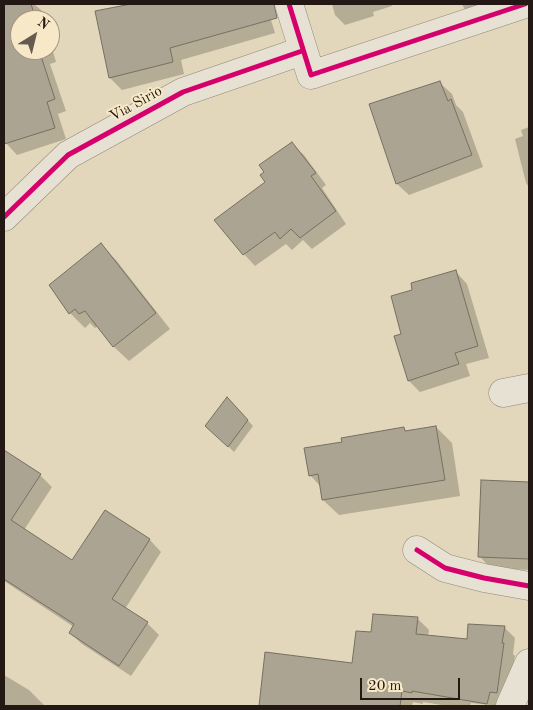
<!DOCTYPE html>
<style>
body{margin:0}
#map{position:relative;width:533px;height:710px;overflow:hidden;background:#e2d7bb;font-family:"Old Standard TT",serif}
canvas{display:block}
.frame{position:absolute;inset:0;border:5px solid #231813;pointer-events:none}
.north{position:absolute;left:10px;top:10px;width:50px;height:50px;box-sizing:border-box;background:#f7e9c8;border:1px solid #a29580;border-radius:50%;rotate:36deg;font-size:14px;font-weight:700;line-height:20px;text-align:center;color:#231813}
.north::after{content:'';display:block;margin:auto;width:18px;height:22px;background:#665b4e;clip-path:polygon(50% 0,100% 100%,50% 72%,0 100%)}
.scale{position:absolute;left:360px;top:678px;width:100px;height:22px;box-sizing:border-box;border:2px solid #231813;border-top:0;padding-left:6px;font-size:15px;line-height:18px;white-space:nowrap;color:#231813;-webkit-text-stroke:4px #f7e9c8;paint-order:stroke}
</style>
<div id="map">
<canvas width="533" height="710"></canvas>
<div class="frame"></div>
<div class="north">N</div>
<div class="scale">20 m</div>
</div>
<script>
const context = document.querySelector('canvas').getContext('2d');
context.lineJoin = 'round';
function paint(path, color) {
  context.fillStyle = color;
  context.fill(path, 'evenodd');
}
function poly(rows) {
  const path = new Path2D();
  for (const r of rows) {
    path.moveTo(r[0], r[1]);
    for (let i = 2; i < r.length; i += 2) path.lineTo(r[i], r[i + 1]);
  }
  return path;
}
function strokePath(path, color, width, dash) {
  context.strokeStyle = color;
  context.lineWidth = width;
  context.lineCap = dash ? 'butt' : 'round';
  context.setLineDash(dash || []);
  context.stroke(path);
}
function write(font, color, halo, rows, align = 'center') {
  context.font = font + ' "Old Standard TT",serif';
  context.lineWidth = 4;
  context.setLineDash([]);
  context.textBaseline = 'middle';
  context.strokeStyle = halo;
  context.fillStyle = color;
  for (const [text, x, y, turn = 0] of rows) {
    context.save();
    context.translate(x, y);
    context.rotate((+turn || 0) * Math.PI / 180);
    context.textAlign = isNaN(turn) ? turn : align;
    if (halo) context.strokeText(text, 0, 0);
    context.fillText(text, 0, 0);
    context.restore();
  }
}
const shadow = poly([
 [15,4,34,4,41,10,44,20,20,20,20,50,50,50,50,41,56,62,50,64,66,111,58,114,66,139,17,155,6,143,4,144,4,6,5,7],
 [138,4,266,4,275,33,181,60,184,74,122,90,110,78,97,12],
 [332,4,391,4,392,6,373,12,374,16,345,25,335,15],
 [462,4,496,4,474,18,464,8],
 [440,83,452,94,456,105,463,112,483,167,409,195,397,184,371,105],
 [529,127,529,187,526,183,515,139,523,136,521,130],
 [292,144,304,155,326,185,322,188,346,224,312,249,303,240,292,250,286,244,255,266,244,254,267,182],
 [101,245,116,260,170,329,129,361,114,347,98,326,95,328,90,323,85,328,70,313,51,286],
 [456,272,467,284,489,358,466,364,470,376,420,392,409,381,403,334,413,290],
 [233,404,253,426,234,452,213,432],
 [436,427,452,443,460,496,339,515,323,500,321,487,310,475,344,443,404,429,407,432],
 [4,452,40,475,52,487,24,530,73,562,105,511,150,540,161,552,125,609,147,623,159,635,131,676,82,644,70,633,74,627,4,581],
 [482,481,529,483,529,570,491,568,479,556],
 [417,618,429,630,428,637,468,640,504,627,515,638,513,654,515,656,508,703,500,706,471,703,470,706,448,706,423,702,423,704,413,702,412,706,260,706,266,654,353,664,372,634],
 [4,675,29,690,45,706,4,706]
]);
const building = poly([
 [4,4,31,4,36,20,20,20,20,50,45,50,40,53,55,99,47,102,55,128,4,144,4,4],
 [131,4,274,4,277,18,170,48,173,62,109,78,95,11,131,4],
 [440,81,448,101,451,99,472,155,396,184,369,104,440,81],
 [292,142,316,173,311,176,336,211,300,238,291,229,280,239,275,232,243,255,214,220,265,182,260,175,264,172,259,165,292,142],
 [101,243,156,313,113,347,85,311,79,314,75,309,69,314,49,285,101,243],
 [456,270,478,346,455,353,459,364,408,381,394,336,401,334,391,296,412,290,411,283,456,270],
 [227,397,248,420,228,447,205,426,227,397],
 [436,426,445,480,322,500,318,474,309,476,304,448,342,442,341,438,404,427,405,431,436,426],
 [4,450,41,474,11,520,72,560,105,510,150,539,112,599,148,622,119,666,69,633,74,624,4,579,4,450],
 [481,480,529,482,529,559,478,557,481,480],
 [373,614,418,617,416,634,467,639,468,624,505,626,502,643,504,643,497,693,490,692,487,704,412,691,412,693,402,691,400,706,259,706,265,652,352,663,356,631,371,632,373,614]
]);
const minor = poly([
 [289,4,311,75,525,4],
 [4,217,68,155,183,92,302,51],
 [503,393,529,388],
 [417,550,445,568,484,578,529,586],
 [510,706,529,663]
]);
const cycleway = poly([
 [289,4,311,75,525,4],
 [4,217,68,155,183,92,302,51],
 [417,550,445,568,484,578,529,586]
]);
const streetNames = [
 ["Via Sirio",136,104,-29]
];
paint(shadow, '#0003');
paint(building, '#aca492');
strokePath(building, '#766f61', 1);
strokePath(minor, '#908879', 29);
strokePath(minor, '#e7e1d3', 28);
strokePath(cycleway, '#d6006c', 5);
write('15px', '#231813', '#f7e9c8', streetNames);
</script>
